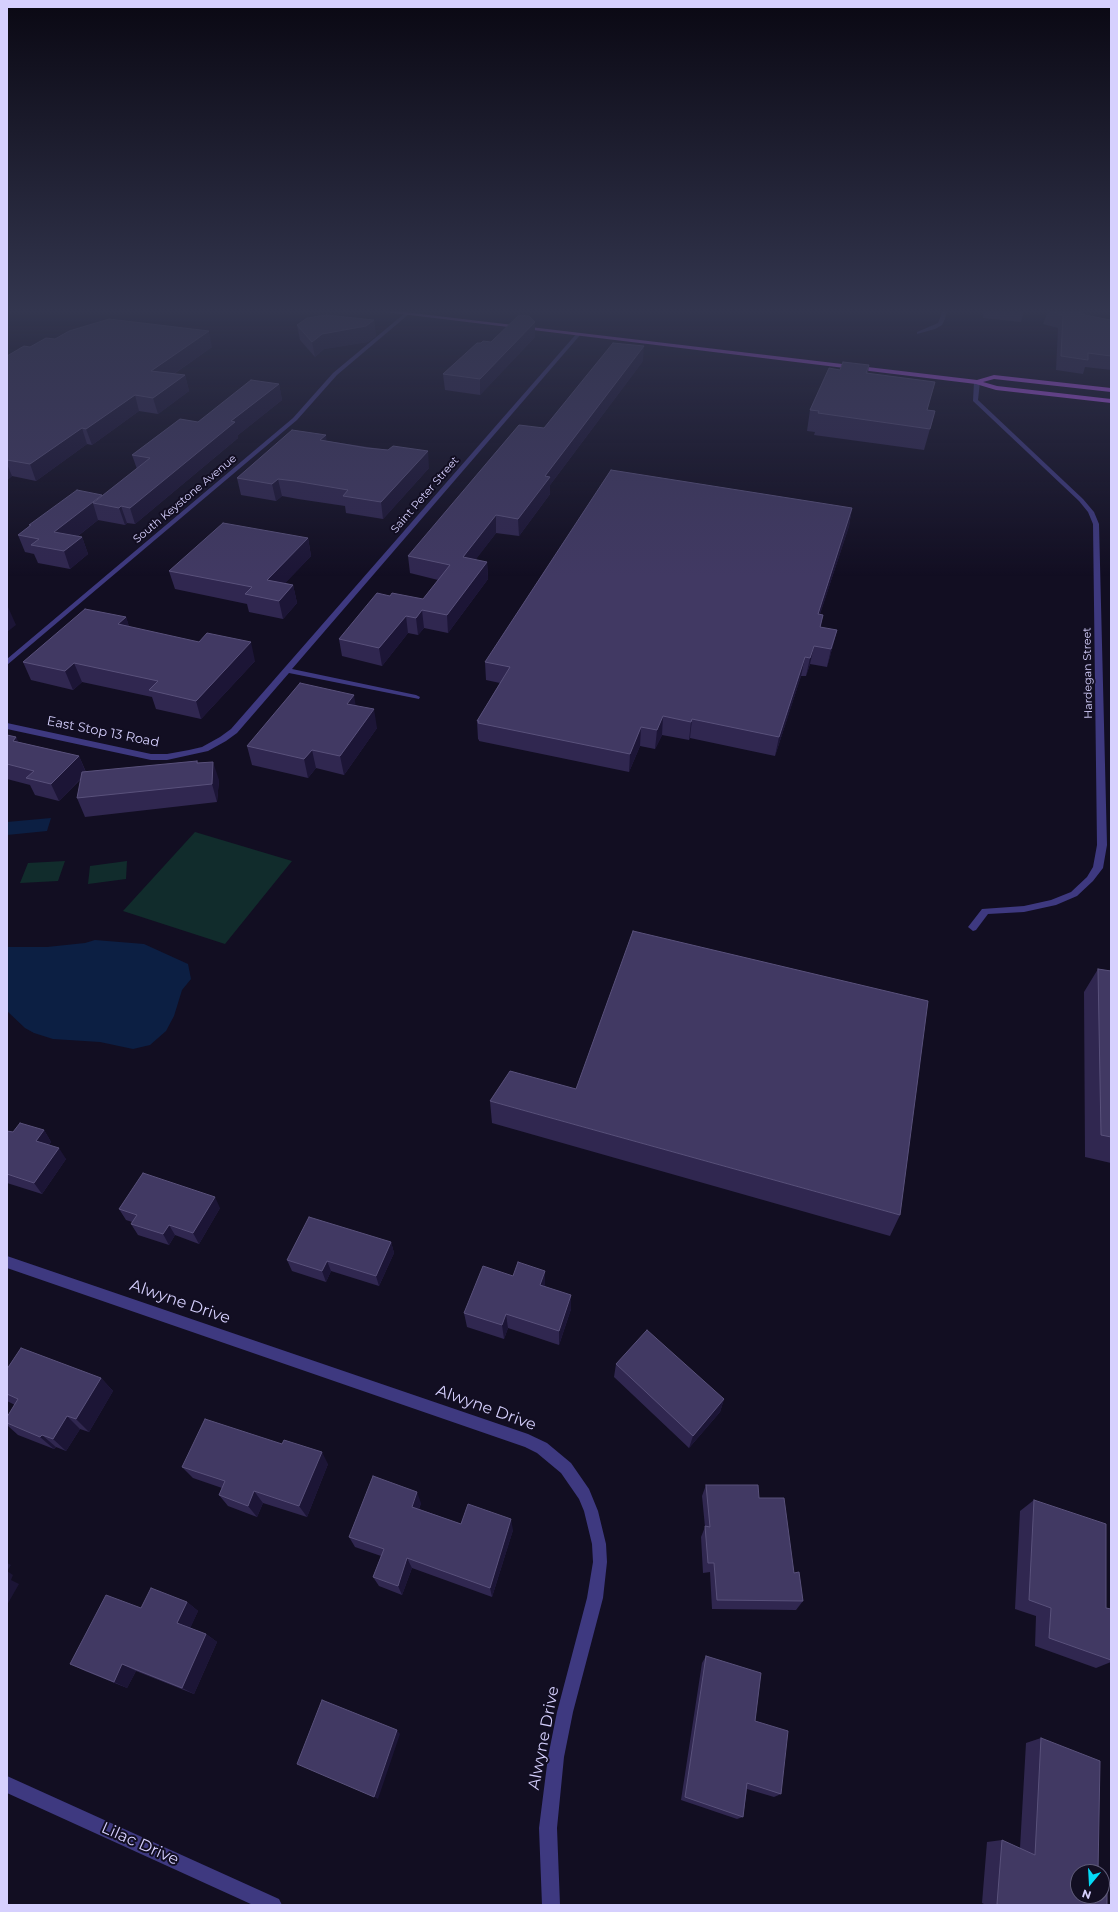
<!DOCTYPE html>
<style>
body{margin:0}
#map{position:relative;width:1118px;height:1912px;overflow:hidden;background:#120e22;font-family:Montserrat,sans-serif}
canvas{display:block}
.frame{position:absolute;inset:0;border:8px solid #d6d0fe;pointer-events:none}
.north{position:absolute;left:1070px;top:1864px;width:40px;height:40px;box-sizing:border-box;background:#120e22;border:1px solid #605c7a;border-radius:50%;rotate:198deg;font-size:11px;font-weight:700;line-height:16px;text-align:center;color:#d6d0fe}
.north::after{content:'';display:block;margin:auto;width:14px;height:18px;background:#04d9f6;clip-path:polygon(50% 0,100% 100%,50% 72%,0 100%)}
</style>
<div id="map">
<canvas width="1118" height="1912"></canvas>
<div class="frame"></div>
<div class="north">N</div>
</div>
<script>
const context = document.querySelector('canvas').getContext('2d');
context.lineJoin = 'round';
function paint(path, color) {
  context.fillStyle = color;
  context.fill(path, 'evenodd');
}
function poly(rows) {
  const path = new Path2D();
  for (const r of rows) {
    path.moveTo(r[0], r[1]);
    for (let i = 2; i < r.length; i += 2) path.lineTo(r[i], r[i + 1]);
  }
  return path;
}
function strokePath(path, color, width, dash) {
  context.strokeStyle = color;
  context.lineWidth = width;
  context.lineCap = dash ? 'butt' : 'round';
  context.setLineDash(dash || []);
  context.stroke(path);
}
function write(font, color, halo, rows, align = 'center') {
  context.font = font + ' Montserrat,sans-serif';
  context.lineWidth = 4;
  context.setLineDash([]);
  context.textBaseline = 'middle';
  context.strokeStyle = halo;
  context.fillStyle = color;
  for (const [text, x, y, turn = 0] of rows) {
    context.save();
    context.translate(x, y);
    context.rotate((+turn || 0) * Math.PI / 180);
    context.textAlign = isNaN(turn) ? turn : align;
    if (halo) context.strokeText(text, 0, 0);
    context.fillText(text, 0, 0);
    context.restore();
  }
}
const green = poly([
 [195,832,292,861,225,944,123,911],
 [65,861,58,881,20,883,28,863],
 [127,861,126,879,88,884,90,866]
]);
const water = poly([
 [51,818,47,831,7,835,7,822],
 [95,940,144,944,188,964,191,979,182,990,174,1016,166,1031,150,1045,133,1049,100,1042,53,1039,34,1033,25,1028,7,1011,7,947,47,947,85,943]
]);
const street = poly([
 [943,310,947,310,945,319,942,325,935,329,917,334,917,332,938,323,943,310],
 [405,313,409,314,337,375,297,420,7,665,7,659,293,418,333,373,405,313],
 [577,333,581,334,292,669,416,695,420,697,419,699,289,673,237,733,226,741,208,751,167,760,151,760,7,729,7,723,151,754,167,754,189,750,202,747,220,737,231,729,577,333],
 [977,380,980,382,978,400,1083,499,1094,512,1099,524,1107,845,1103,868,1093,881,1077,896,1056,905,1024,912,988,914,976,930,973,931,968,927,982,909,1024,906,1051,900,1071,892,1087,877,1093,867,1097,845,1093,524,1088,512,1079,501,973,401,974,382,977,380],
 [7,1256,528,1434,547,1443,571,1463,589,1489,598,1511,606,1544,607,1562,603,1598,573,1712,564,1757,557,1828,560,1905,542,1905,539,1828,548,1757,557,1712,587,1598,593,1562,592,1544,584,1511,579,1499,561,1473,537,1453,525,1447,7,1268,7,1256],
 [7,1776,279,1899,282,1905,253,1905,7,1793,7,1776]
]);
const primary = poly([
 [375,310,387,310,977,380,994,375,1111,388,1111,392,994,379,983,382,997,386,1111,399,1111,403,996,390,976,384,377,311,375,310]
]);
const wall = poly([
 [984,310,1024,310,1021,322,983,318],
 [1048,311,1083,314,1105,319,1111,320,1111,370,1085,367,1083,374,1056,370,1058,328,1043,324],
 [374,320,376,336,368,342,324,349,315,357,300,340,297,325],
 [535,337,480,395,445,390,443,374,481,343],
 [55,339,212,347,174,374,185,375,189,391,158,414,139,411,92,445,87,444,36,481,12,476,7,480,7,356,30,347],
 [643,361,550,485,550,494,519,536,496,533,475,560,487,562,488,579,448,633,424,628,418,635,408,633,382,666,342,656,339,639,390,596,423,599,438,580,410,573,408,556,544,428],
 [869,365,868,373,928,410,935,411,924,450,814,435,815,432,807,431,810,410,840,370],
 [279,384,282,400,238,435,238,438,135,524,127,523,125,525,98,520,78,536,82,537,88,554,70,569,38,563,34,554,25,552,18,535,29,526,29,525,102,496,137,469,132,455,198,422],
 [327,441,388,450,429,468,383,519,346,513,345,506,298,499,282,496,276,501,241,495,237,478],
 [852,508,849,526,820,614,821,628,837,630,832,649,827,667,810,664,806,676,801,676,775,756,690,738,689,740,662,735,655,749,640,746,629,772,479,741,479,740,478,739,477,721,500,683,486,680,485,662],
 [308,538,311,556,285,583,293,585,297,603,283,619,249,612,247,604,175,589,169,571],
 [126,617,129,627,255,661,201,719,156,709,152,697,82,682,73,690,31,680,23,662],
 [356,705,377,728,344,775,316,768,308,778,252,765,247,746],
 [7,735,16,737,18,742,79,756,86,772,197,761,198,763,219,780,217,802,85,817,77,798,81,779,59,801,35,795,30,785,7,779],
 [1098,969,1111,971,1111,1163,1085,1157,1084,992],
 [490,1101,900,1215,890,1236,492,1123],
 [44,1130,51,1142,49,1145,66,1159,42,1194,7,1183,7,1131,13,1132],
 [220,1208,199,1244,175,1235,169,1245,138,1235,131,1224,132,1222,126,1220,119,1209],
 [391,1242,394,1253,379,1286,331,1271,326,1282,292,1271,287,1260],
 [545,1286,571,1309,559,1345,508,1328,504,1339,467,1327,464,1313],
 [616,1364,724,1399,720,1412,689,1448,614,1377],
 [7,1369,101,1378,113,1391,89,1432,80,1429,66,1451,56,1447,54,1449,18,1435,7,1425,7,1423,15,1405,7,1401],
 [328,1464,307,1517,263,1503,257,1517,228,1506,219,1495,222,1488,193,1478,182,1467],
 [706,1485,759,1498,794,1573,803,1601,796,1610,712,1609,710,1572,703,1573,701,1537,705,1527,702,1496],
 [1034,1500,1106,1608,1111,1609,1111,1662,1096,1668,1035,1646,1036,1616,1015,1609,1020,1511],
 [421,1503,419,1509,461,1524,513,1530,492,1597,412,1568,402,1595,379,1586,373,1577,381,1556,355,1547,349,1537],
 [187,1602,198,1611,190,1628,206,1634,217,1642,194,1694,136,1671,127,1688,85,1671,70,1664,141,1608],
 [706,1656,755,1721,781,1794,774,1797,747,1789,743,1817,737,1819,681,1800,702,1663],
 [1041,1738,1078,1872,1107,1905,986,1905,982,1903,987,1842,1002,1840,1020,1848,1026,1743]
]);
const shadedWall = poly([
 [1083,310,1086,310,1077,327,1081,314],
 [374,320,376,336,368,342,324,349,315,357,312,342,322,334],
 [535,322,535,337,480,395,480,379],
 [209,331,212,347,156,386,151,371],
 [644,346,643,361,550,485,550,494,519,536,518,519,545,476],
 [185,375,189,391,158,414,153,398],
 [279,384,282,400,238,435,238,438,135,524,130,508,231,421],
 [135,395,139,411,92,445,86,429],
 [82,428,87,444,36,481,30,464],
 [326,435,328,452,320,440],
 [428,451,429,468,383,519,381,502],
 [7,464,12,476,7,480],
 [278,479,282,496,276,501,272,484],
 [102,495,106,506,93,503,98,520,61,549,54,532],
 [121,506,127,523,125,525,119,508],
 [852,508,849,526,814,632,818,614],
 [496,515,496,533,464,575,463,557],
 [82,537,88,554,70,569,64,551],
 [308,538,311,556,271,598,267,580],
 [487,562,488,579,448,633,447,615],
 [293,585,297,603,283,619,279,601],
 [7,607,8,607,16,625,7,632],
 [422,610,424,628,418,635,416,618],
 [823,615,820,633,820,627],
 [406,616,408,633,382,666,379,648],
 [126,617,132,635,118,624],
 [837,630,832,649,827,667,831,649],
 [251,642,255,661,201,719,196,701],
 [814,646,810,664,806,676,810,658],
 [805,657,801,676,775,756,779,737],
 [74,663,82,682,73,690,65,671],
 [354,695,357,713,347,704],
 [374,709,377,728,344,775,340,756],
 [663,716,662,735,655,749,657,730],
 [692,719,690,738,689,740,691,722],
 [641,727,640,746,629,772,630,754],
 [16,737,24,754,13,741],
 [312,750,316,768,308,778,304,759],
 [79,756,86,773,59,801,51,784],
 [213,762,219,780,217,802,212,784],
 [44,1130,51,1142,44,1152,36,1141],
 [59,1148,66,1159,42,1194,34,1183],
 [215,1197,220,1208,199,1244,193,1233],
 [169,1225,175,1235,169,1245,163,1234],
 [391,1242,394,1253,379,1286,376,1276],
 [327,1261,331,1271,326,1282,322,1271],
 [545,1271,545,1286,540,1300,540,1285],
 [571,1295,571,1309,559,1345,559,1331],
 [506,1314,508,1328,504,1339,502,1325],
 [101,1378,113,1391,89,1432,76,1419],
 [724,1399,720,1412,689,1448,693,1436],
 [67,1416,80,1429,66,1451,53,1439],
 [42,1435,56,1447,54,1449,40,1437],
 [322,1452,328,1464,307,1517,299,1506],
 [254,1491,263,1503,257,1517,248,1506],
 [417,1492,421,1503,416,1517,412,1507],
 [511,1519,513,1530,492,1597,490,1588],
 [407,1558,412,1568,402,1595,398,1586],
 [7,1563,11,1565,7,1571,13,1575,11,1580,19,1584,7,1605],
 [187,1602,198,1611,189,1631,177,1623],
 [206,1634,217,1642,194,1694,182,1688],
 [122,1664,136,1671,127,1688,114,1682],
 [397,1730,400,1734,378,1799,374,1797]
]);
const building = poly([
 [1048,310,1083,310,1081,314,1105,319,1111,320,1111,356,1088,353,1088,360,1061,356,1063,315,1048,311,1048,310],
 [326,315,374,320,366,326,322,334,312,342,297,325,307,318,326,315],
 [519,315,529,316,535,322,480,379,443,374,477,343,481,343,483,341,491,342,519,315],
 [109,319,209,331,151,371,185,375,153,398,135,395,86,429,82,428,30,464,7,460,7,356,24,346,30,347,46,338,55,339,69,331,109,319],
 [613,343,644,346,545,476,550,477,518,519,496,515,463,557,487,562,447,615,422,610,416,618,406,616,379,648,339,639,377,593,390,596,392,593,423,599,450,565,408,556,519,425,544,428,613,343],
 [843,362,869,365,866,373,935,382,927,410,935,411,930,429,818,413,819,411,810,410,829,368,840,370,843,362],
 [251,380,279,384,231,421,235,422,130,508,121,506,119,508,93,503,150,458,132,455,180,419,198,422,251,380],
 [292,430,326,435,320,440,367,448,388,450,393,446,428,451,381,502,343,496,348,490,295,481,278,479,272,484,237,478,292,430],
 [611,470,852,508,818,614,823,615,820,627,837,630,831,649,814,646,810,658,805,657,779,737,692,719,691,722,663,716,657,730,641,727,630,754,478,723,479,721,477,721,510,667,485,662,611,470],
 [77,490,102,495,54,532,82,537,64,551,31,545,39,539,18,535,31,525,29,525,77,490],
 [223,523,308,538,267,580,293,585,279,601,245,594,252,587,169,571,223,523],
 [85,609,126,617,118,624,199,642,207,633,251,642,196,701,149,690,158,681,74,663,65,671,23,662,85,609],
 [300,683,354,695,347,704,374,709,340,756,312,750,304,759,247,746,300,683],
 [7,735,16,737,13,741,79,756,51,784,26,778,34,771,7,764,7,735],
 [197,761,197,763,213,762,212,784,77,798,82,772,197,761],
 [633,931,928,1001,900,1215,490,1101,510,1071,576,1089,633,931],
 [1098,969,1111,971,1111,1137,1101,1135,1098,969],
 [20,1123,44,1130,36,1141,59,1148,34,1183,7,1174,7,1131,13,1132,20,1123],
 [143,1173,215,1197,193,1233,169,1225,163,1234,131,1224,137,1215,119,1209,143,1173],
 [309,1217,391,1242,376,1276,327,1261,322,1271,287,1260,309,1217],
 [518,1262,545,1271,540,1285,571,1295,559,1331,506,1314,502,1325,464,1313,483,1266,513,1276,518,1262],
 [647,1330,724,1399,693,1436,616,1364,647,1330],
 [21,1348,101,1378,76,1419,67,1416,53,1439,42,1435,40,1437,7,1423,7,1417,18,1399,7,1394,7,1369,21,1348],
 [205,1419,282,1444,284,1440,322,1452,299,1506,254,1491,248,1506,219,1495,225,1481,182,1467,205,1419],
 [373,1476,417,1492,412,1507,461,1524,468,1504,511,1519,490,1588,407,1558,398,1586,373,1577,384,1549,349,1537,373,1476],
 [706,1485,758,1485,759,1498,784,1498,794,1573,799,1572,803,1601,717,1600,714,1563,708,1563,705,1526,710,1527,706,1485],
 [1034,1500,1106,1524,1106,1608,1111,1609,1111,1660,1049,1638,1051,1608,1029,1600,1034,1500],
 [151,1588,187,1602,177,1623,206,1634,182,1688,122,1664,114,1682,70,1664,106,1595,141,1608,151,1588],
 [706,1656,761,1673,755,1721,788,1731,781,1794,747,1783,743,1817,685,1797,706,1656],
 [322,1700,397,1730,374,1797,297,1764,322,1700],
 [1041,1738,1100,1761,1098,1872,1078,1872,1078,1896,1102,1896,1102,1884,1107,1886,1107,1905,1000,1905,997,1904,1002,1840,1035,1855,1041,1738]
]);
const farStreetnames = [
 ["Saint Peter Street",425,495,-49],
 ["South Keystone Avenue",185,499,-40],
 ["Hardegan Street",1088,673,-91]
];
const streetNames = [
 ["East Stop 13 Road",103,732,11]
];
const nearStreetnames = [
 ["Alwyne Drive",180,1302,19],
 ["Alwyne Drive",486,1408,20],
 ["Alwyne Drive",544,1738,-79],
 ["Lilac Drive",140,1844,24]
];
paint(green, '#112c2c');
paint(water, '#0c1f43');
paint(street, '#3e3980');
paint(primary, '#c358fd');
paint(wall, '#302750');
paint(shadedWall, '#1c1536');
paint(building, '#413963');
strokePath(building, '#59517b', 1);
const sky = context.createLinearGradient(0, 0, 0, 577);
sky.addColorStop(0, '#0a0813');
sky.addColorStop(0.54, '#33364f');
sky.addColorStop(1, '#33364f00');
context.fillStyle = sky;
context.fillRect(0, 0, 1118, 577);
write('11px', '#d6d0fe', '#120e22', farStreetnames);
write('13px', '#d6d0fe', '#120e22', streetNames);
write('16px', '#d6d0fe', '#120e22', nearStreetnames);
</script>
